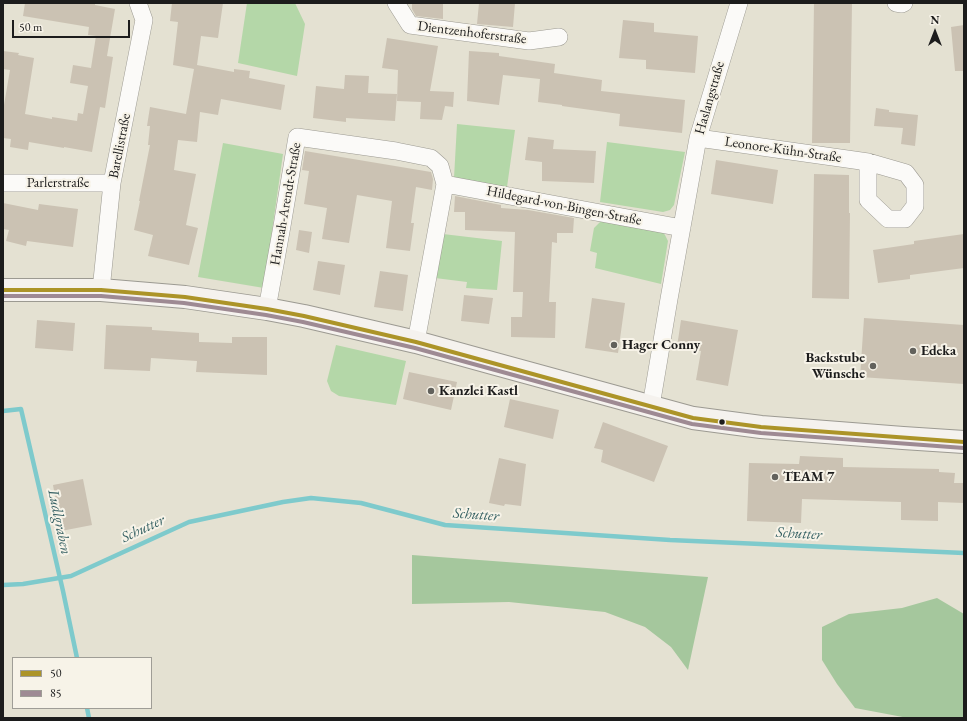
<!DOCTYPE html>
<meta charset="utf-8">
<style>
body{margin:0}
#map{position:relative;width:967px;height:721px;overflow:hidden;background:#e4e1d2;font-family:"EB Garamond",serif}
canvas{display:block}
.frame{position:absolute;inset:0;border:4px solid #1c1c1c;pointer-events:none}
.legend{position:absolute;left:12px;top:657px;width:140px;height:52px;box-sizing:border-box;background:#f7f3e8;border:1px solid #9f9d96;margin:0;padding:5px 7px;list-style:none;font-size:12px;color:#1c1c1c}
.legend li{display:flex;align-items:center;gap:8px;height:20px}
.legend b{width:20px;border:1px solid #9f9d96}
.north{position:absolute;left:915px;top:12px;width:40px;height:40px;-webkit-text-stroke:3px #f7f3e8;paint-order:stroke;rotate:0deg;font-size:11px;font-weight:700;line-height:16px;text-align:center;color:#1c1c1c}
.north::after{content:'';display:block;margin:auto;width:14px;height:18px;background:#1c1c1c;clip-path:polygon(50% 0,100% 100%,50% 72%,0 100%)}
.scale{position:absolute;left:12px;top:20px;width:118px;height:18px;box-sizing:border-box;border:2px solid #1c1c1c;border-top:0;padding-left:5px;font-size:12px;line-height:14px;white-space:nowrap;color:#1c1c1c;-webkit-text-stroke:3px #f7f3e8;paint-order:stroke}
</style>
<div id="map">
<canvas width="967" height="721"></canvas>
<div class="frame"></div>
<ul class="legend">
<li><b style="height:5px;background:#ac9428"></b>50</li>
<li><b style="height:5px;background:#9e8a93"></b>85</li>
</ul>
<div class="north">N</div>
<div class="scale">50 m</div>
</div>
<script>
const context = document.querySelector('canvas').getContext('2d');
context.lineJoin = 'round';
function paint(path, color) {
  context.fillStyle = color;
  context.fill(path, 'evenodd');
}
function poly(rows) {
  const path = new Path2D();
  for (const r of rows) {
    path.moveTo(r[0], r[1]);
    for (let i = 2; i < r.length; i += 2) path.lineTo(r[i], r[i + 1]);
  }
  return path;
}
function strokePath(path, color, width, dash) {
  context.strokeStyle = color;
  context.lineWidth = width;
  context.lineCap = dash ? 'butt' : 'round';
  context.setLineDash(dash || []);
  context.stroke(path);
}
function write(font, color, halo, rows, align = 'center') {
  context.font = font + ' "EB Garamond",serif';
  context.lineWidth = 4;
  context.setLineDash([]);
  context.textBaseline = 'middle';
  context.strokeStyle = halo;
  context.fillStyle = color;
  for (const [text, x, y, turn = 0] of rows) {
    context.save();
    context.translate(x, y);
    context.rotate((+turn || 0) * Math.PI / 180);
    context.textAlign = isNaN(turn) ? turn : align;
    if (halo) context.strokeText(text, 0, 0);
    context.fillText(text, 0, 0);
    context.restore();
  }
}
const green = poly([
 [247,3,295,3,305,24,297,76,238,63],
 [457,124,515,130,507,187,454,178],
 [607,142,685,152,674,205,670,210,663,212,600,202],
 [223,143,283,154,264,288,198,277],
 [601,221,662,231,665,235,668,241,661,284,595,268,597,253,590,251,594,228],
 [443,234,502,241,497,290,466,288,467,282,435,278],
 [336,345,406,361,396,405,339,396,331,391,327,381]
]);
const forest = poly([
 [412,555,708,577,688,670,671,647,645,627,605,612,509,602,412,604],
 [937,598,964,614,964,718,908,718,855,708,837,684,822,660,822,627,849,614,902,608]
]);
const stream = poly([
 [3,411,21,409,63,591,77,658],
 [3,585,23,584,71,576,189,522,283,502,311,498,361,503,445,525,670,540,964,553],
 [87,708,89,718]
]);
const building = poly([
 [25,3,95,3,95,5,115,9,107,56,113,57,105,108,100,107,92,152,64,147,64,148,29,142,28,150,10,147,11,139,3,138,3,105,4,105,10,70,3,69,3,51,19,53,18,55,34,58,25,114,52,119,52,117,77,121,78,113,83,114,88,86,70,83,73,65,91,68,96,36,88,35,89,27,23,16],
 [172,3,223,3,218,38,201,36,197,65,234,72,234,69,250,71,249,78,285,85,281,110,221,99,218,115,200,112,197,142,178,140,174,170,196,174,186,225,198,228,189,265,148,256,153,235,134,230,140,201,139,201,150,145,148,145,150,126,147,126,150,107,186,114,194,69,173,65,178,22,170,21],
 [412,3,443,3,443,19,416,16,412,9],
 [479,3,515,3,513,27,477,24],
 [814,3,852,3,850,143,812,143],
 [623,20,654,23,654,32,698,36,695,73,646,69,646,60,619,58],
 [964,25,964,71,955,71,951,27],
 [387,38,438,46,430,91,454,92,453,107,445,106,442,120,420,119,421,102,397,101,398,70,382,68],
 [469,51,499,53,499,56,555,64,554,73,602,80,601,91,685,100,682,133,619,126,620,114,562,106,562,105,538,102,540,79,503,75,499,105,467,101],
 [345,75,369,76,368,93,397,94,395,121,346,118,346,122,313,118,316,86,344,89],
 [876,108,889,110,889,112,918,115,915,146,901,144,903,128,874,126],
 [528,137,554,140,553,149,596,151,594,183,542,181,542,162,525,160],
 [305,151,431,172,433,179,432,190,416,187,411,223,414,223,410,251,386,248,392,201,357,195,349,243,322,239,327,208,304,204,309,171,302,170],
 [716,160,778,170,773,204,711,194],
 [814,174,849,175,849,213,850,213,849,299,812,298],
 [455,196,501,205,501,208,528,210,574,218,573,233,557,233,557,243,552,242,549,302,556,302,555,338,511,337,511,317,522,317,523,292,513,292,515,232,465,230,465,212,454,212],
 [3,203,38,210,39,204,78,209,73,247,27,241,26,246,6,241,9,230,3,229],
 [299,230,312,232,309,253,296,250],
 [964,234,964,268,910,275,910,279,878,283,873,250,914,244,914,241],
 [318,261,345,265,340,295,313,290],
 [380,271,408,275,403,311,374,307],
 [464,295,493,298,489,324,461,321],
 [592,298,625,303,618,353,585,348],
 [864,318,964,325,964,384,860,377],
 [37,320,75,323,73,351,35,348],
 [681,320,738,330,728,386,696,380,701,351,677,347],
 [106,325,152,327,152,330,199,333,199,342,232,343,232,337,267,337,267,375,196,372,197,361,151,358,150,371,104,369],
 [409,372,457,382,451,410,403,399],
 [510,399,559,410,553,439,504,427],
 [603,422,668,446,654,482,601,462,603,450,594,448],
 [800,456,843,458,843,467,939,469,939,472,955,473,954,483,964,483,964,503,938,502,938,521,901,520,901,502,802,499,801,523,747,521,749,463,799,464],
 [499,458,526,464,521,506,505,504,504,506,489,503],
 [83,479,92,525,61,531,53,485]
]);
const street = poly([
 [396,3,410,25,529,41,559,37],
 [896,3,902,4,904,3],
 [698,138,847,159,868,162,906,173,915,185,915,206,905,219,888,219,868,200,868,162],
 [3,183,112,183],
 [445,184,590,211,682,228],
 [101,290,112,183,144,20,138,3],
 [267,309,282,226,297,137,396,151,431,158,440,166,445,184,416,342],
 [651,406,669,299,698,138,739,3]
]);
const secondary = poly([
 [3,290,101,290,185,297,267,309,304,316,416,342,492,363,693,418,761,427,903,438,964,442]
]);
const bus1 = poly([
 [3,290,101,290,185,297,267,309,304,316,416,342,693,418,761,427,964,442]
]);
const bus2 = poly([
 [3,296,101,296,184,303,266,315,303,322,415,348,692,424,761,433,964,448]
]);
const markers = [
 [614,345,4,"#62615c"],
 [913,351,4,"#62615c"],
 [873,366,4,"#62615c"],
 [431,391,4,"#62615c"],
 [722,422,3.5,"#1c1c1c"],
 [775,477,4,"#62615c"]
];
const streetNames = [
 ["Dientzenhoferstraße",472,33,7],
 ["Haslangstraße",710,98,-74],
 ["Barellistraße",120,146,-79],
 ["Leonore-Kühn-Straße",783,150,8],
 ["Parlerstraße",58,183],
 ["Hannah-Arendt-Straße",286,204,-80],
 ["Hildegard-von-Bingen-Straße",564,206,11]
];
const poiNames = [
 ["Hager Conny",622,345],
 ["Edeka",921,351],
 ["Backstube",865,358,"right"],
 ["Wünsche",865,374,"right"],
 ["Kanzlei Kastl",439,391],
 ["TEAM 7",783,477]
];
const waterNames = [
 ["Schutter",476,515,4],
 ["Ludlgraben",59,522,78],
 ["Schutter",143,529,-25],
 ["Schutter",799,534,3]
];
paint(green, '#b4d7a8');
paint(forest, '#a5c79d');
strokePath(stream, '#7ecacc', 4.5);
paint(building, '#cbc2b3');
strokePath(street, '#9c9a92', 18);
strokePath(secondary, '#9c9a92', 24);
strokePath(street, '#fbfaf8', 17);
strokePath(secondary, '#f5f2ee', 22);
strokePath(bus1, '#ac9428', 4);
strokePath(bus2, '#9e8a93', 4);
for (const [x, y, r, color] of markers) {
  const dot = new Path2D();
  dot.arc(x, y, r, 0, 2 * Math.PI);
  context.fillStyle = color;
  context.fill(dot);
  strokePath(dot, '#f7f3e8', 1.5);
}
write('14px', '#1c1c1c', '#f7f3e8', streetNames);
write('bold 14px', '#1c1c1c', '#f7f3e8', poiNames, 'left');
write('italic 15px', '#325e61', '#f7f3e8', waterNames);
</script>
